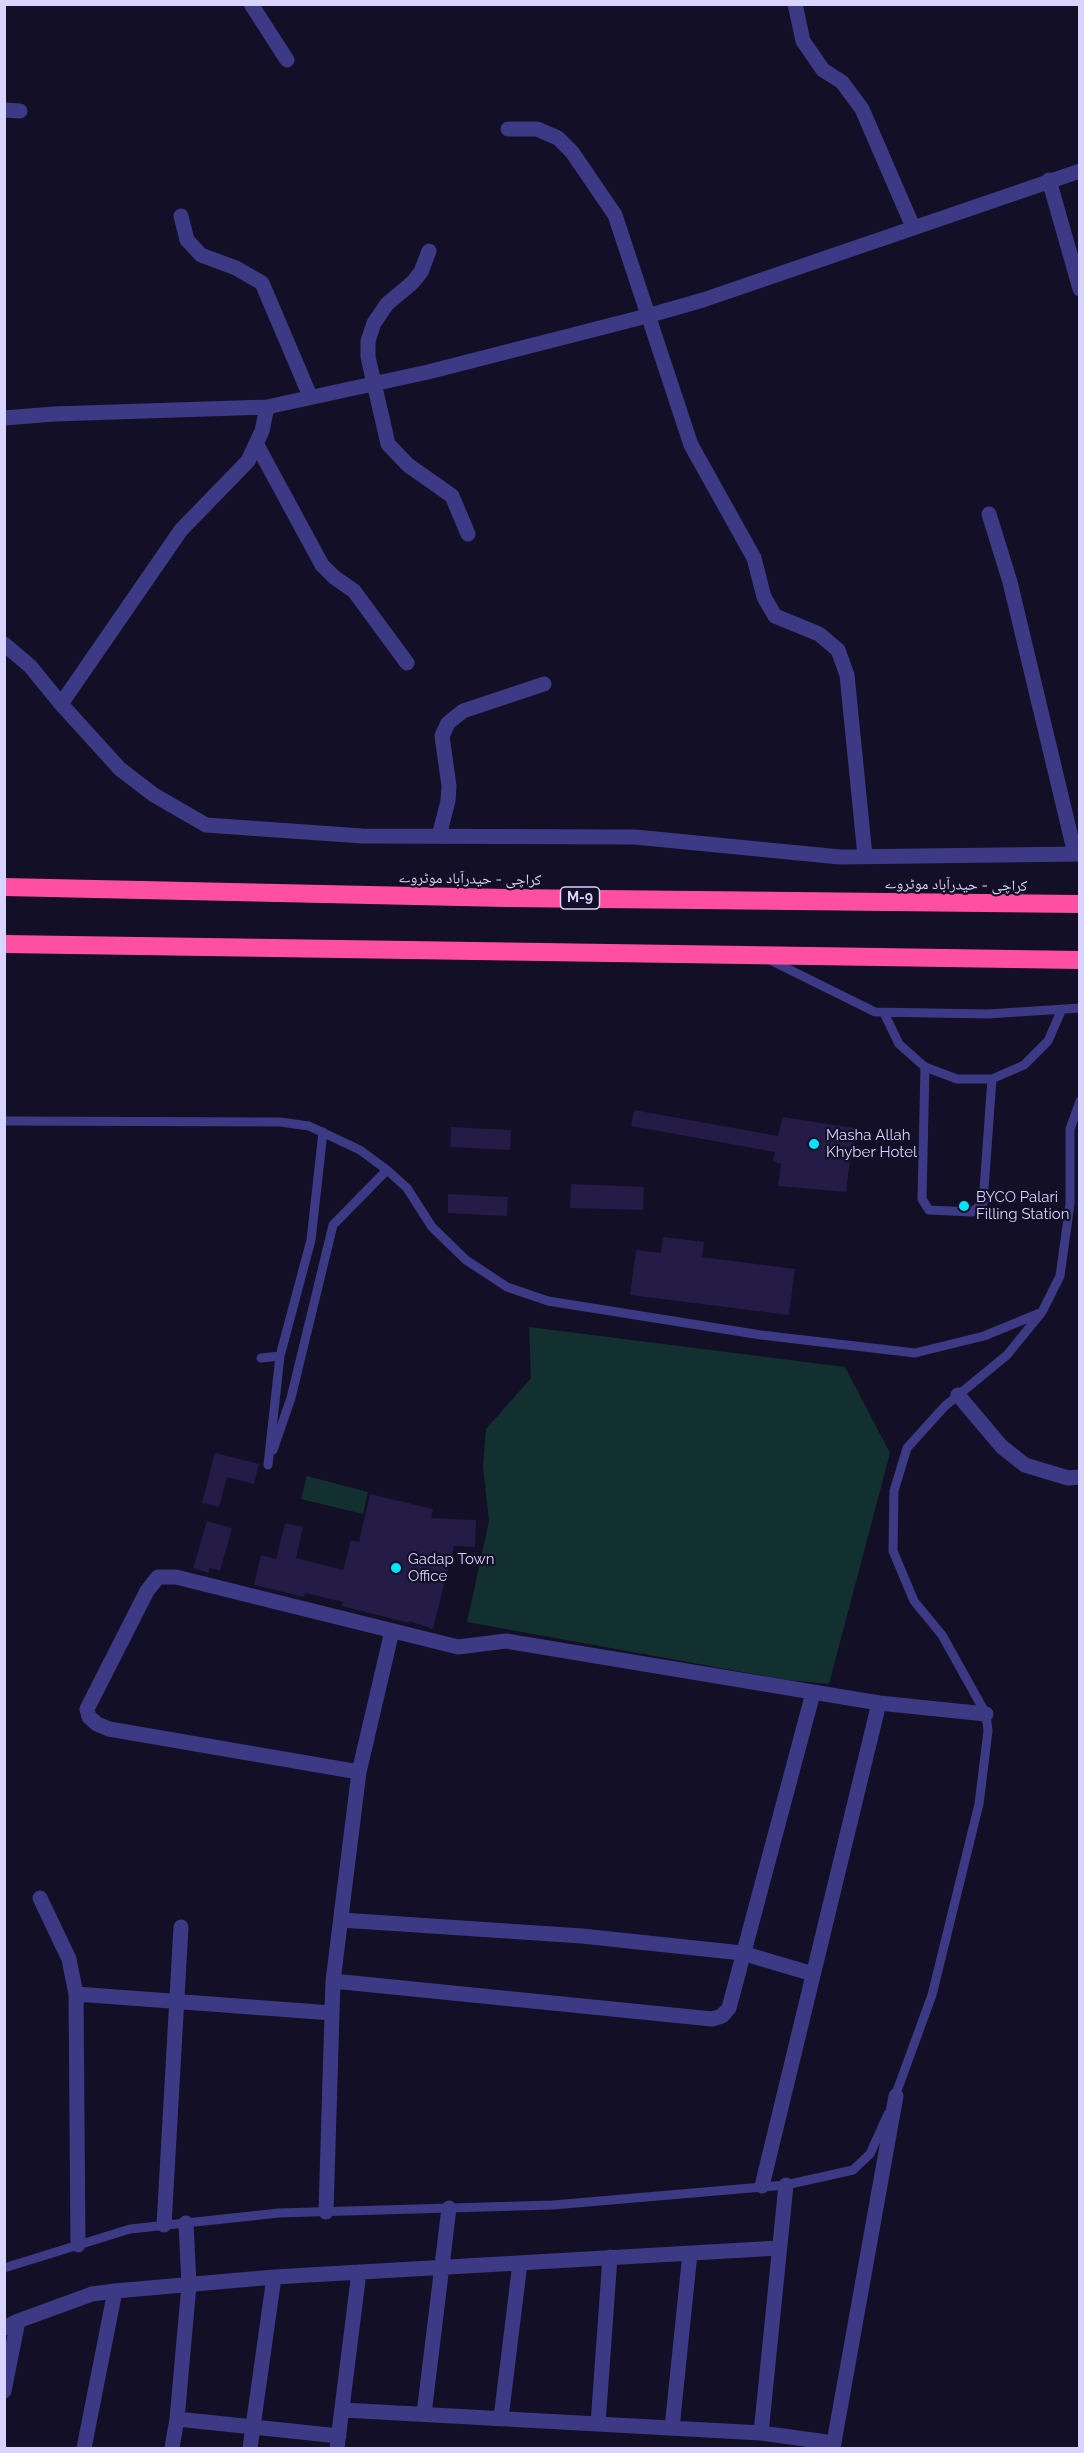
<!DOCTYPE html>
<meta charset="utf-8">
<style>
body{margin:0}
#map{position:relative;width:1084px;height:2453px;overflow:hidden;background:#130f26;font-family:Raleway,sans-serif}
canvas{display:block}
.frame{position:absolute;inset:0;border:6px solid #d9d4ff;pointer-events:none}
</style>
<div id="map">
<canvas width="1084" height="2453"></canvas>
<div class="frame"></div>
</div>
<script>
const context = document.querySelector('canvas').getContext('2d');
context.lineJoin = 'round';
function paint(path, color) {
  context.fillStyle = color;
  context.fill(path, 'evenodd');
}
function poly(rows) {
  const path = new Path2D();
  for (const r of rows) {
    path.moveTo(r[0], r[1]);
    for (let i = 2; i < r.length; i += 2) path.lineTo(r[i], r[i + 1]);
  }
  return path;
}
function strokePath(path, color, width, dash) {
  context.strokeStyle = color;
  context.lineWidth = width;
  context.lineCap = dash ? 'butt' : 'round';
  context.setLineDash(dash || []);
  context.stroke(path);
}
function write(font, color, halo, rows, align = 'center') {
  context.font = font + ' Raleway,"Noto Naskh Arabic",sans-serif';
  context.lineWidth = 4.5;
  context.setLineDash([]);
  context.textBaseline = 'middle';
  context.strokeStyle = halo;
  context.fillStyle = color;
  for (const [text, x, y, turn = 0] of rows) {
    context.save();
    context.translate(x, y);
    context.rotate((+turn || 0) * Math.PI / 180);
    context.textAlign = isNaN(turn) ? turn : align;
    if (halo) context.strokeText(text, 0, 0);
    context.fillText(text, 0, 0);
    context.restore();
  }
}
const green = poly([
 [529,1327,845,1367,890,1453,829,1684,787,1680,467,1622,489,1521,483,1467,486,1429,531,1378],
 [307,1476,368,1492,363,1514,301,1499]
]);
const building = poly([
 [634,1110,778,1136,783,1117,854,1128,846,1192,778,1186,781,1164,773,1161,775,1152,631,1126],
 [451,1127,511,1130,510,1150,450,1147],
 [571,1184,644,1187,643,1210,570,1208],
 [448,1194,508,1197,507,1216,448,1213],
 [663,1237,704,1242,702,1257,795,1269,789,1315,630,1295,636,1250,661,1253],
 [215,1453,259,1464,254,1484,227,1477,219,1507,202,1503],
 [370,1494,433,1509,431,1518,476,1520,475,1547,454,1546,433,1629,409,1621,409,1623,342,1606,343,1602,305,1593,304,1597,254,1585,261,1555,276,1559,285,1523,303,1527,296,1558,343,1570,351,1540,359,1542],
 [207,1521,232,1528,220,1571,210,1568,208,1573,193,1568]
]);
const lane = poly([
 [768,959,875,1012,988,1014,1080,1008],
 [884,1013,899,1044,925,1067,957,1079,992,1079,1024,1065,1048,1041,1062,1009],
 [925,1067,922,1199,929,1210,972,1212,983,1203,992,1079],
 [4,1121,280,1122,309,1126,360,1150,387,1170,407,1188,432,1227,466,1260,507,1287,548,1301,761,1335,915,1353,984,1336,1040,1313],
 [261,1358,280,1356],
 [273,1450,291,1398,333,1225,387,1170],
 [268,1465,280,1356,311,1240,323,1132],
 [894,2099,932,1995,979,1804,988,1731,986,1714,942,1635,914,1601,893,1551,894,1491,907,1448,945,1406,1007,1355,1042,1312,1060,1276,1070,1204,1070,1129,1080,1101],
 [4,2268,130,2229,279,2213,553,2205,786,2185,853,2170,870,2154,888,2114]
]);
const street = poly([
 [251,4,287,60],
 [795,4,803,41,823,70,842,82,862,109,913,227],
 [4,110,20,111],
 [508,129,537,129,558,138,572,152,615,215,691,445,754,558,764,597,775,616,819,634,838,650,847,675,865,856],
 [1049,180,1080,289],
 [181,216,187,240,201,255,236,268,262,283,310,396],
 [429,251,421,272,412,283,387,304,374,323,368,341,368,357,388,444,408,465,452,496,468,534],
 [4,418,54,414,267,407],
 [257,445,322,565,334,577,354,591,407,663],
 [989,514,1010,582,1075,854],
 [4,644,30,666,61,704,120,769,154,795,206,825,362,836,635,837,840,857,1080,854],
 [61,704,181,530,248,461,262,431,267,407,428,372,647,316,703,300,1080,171],
 [439,836,448,801,449,786,442,736,448,723,463,711,544,684],
 [958,1395,1002,1447,1025,1465,1068,1478,1080,1477],
 [359,1772,109,1729,97,1724,89,1717,87,1709,147,1591,158,1577,176,1577,458,1647,506,1641,879,1703,986,1714],
 [40,1898,69,1959,76,1994,78,2245],
 [341,1920,582,1936,742,1953,813,1974],
 [333,1981,712,2019,722,2016,729,2008,813,1693],
 [76,1994,332,2013],
 [762,2186,879,1703],
 [326,2212,333,1981,359,1772,392,1631],
 [164,2225,181,1927],
 [4,2328,18,2321,92,2294,115,2291,274,2277,779,2248],
 [4,2391,18,2321],
 [343,2410,761,2433,834,2443],
 [424,2414,449,2208],
 [501,2418,520,2263],
 [177,2419,339,2436],
 [598,2424,610,2257],
 [672,2428,690,2253],
 [761,2433,786,2185],
 [84,2448,115,2291],
 [172,2448,177,2419,189,2285,186,2223],
 [250,2448,274,2277],
 [337,2448,359,2272],
 [833,2448,896,2096]
]);
const highway = poly([
 [4,887,506,898,1080,904],
 [4,944,1080,960]
]);
const markers = [
 [814,1144,6,"#00e5ff"],
 [964,1206,6,"#00e5ff"],
 [396,1568,6,"#00e5ff"]
];
const shields = [
 [580,898,39]
];
const shieldNames = [
 ["M-9",580,898]
];
const streetNames = [
 ["کراچی - حیدرآباد موٹروے",470,879,1],
 ["کراچی - حیدرآباد موٹروے",956,885,1]
];
const poiNames = [
 ["Masha Allah",826,1135],
 ["Khyber Hotel",826,1152],
 ["BYCO Palari",976,1197],
 ["Filling Station",976,1214],
 ["Gadap Town",408,1559],
 ["Office",408,1576]
];
paint(green, '#12302f');
paint(building, '#241b47');
strokePath(lane, '#3d3a85', 9);
strokePath(street, '#3d3a85', 15);
strokePath(highway, '#ff4fa3', 18);
for (const [x, y, r, color] of markers) {
  const dot = new Path2D();
  dot.arc(x, y, r, 0, 2 * Math.PI);
  context.fillStyle = color;
  context.fill(dot);
  strokePath(dot, '#130f26', 2);
}
for (const [x, y, w] of shields) {
  const box = new Path2D();
  box.roundRect(x - w / 2, y - 11, w, 22, 4.5);
  context.fillStyle = '#130f26';
  context.fill(box);
  strokePath(box, '#d9d4ff', 1.5);
}
write('bold 14px', '#d9d4ff', null, shieldNames);
write('15px', '#d9d4ff', '#130f26', streetNames);
write('15px', '#d9d4ff', '#130f26', poiNames, 'left');
</script>
